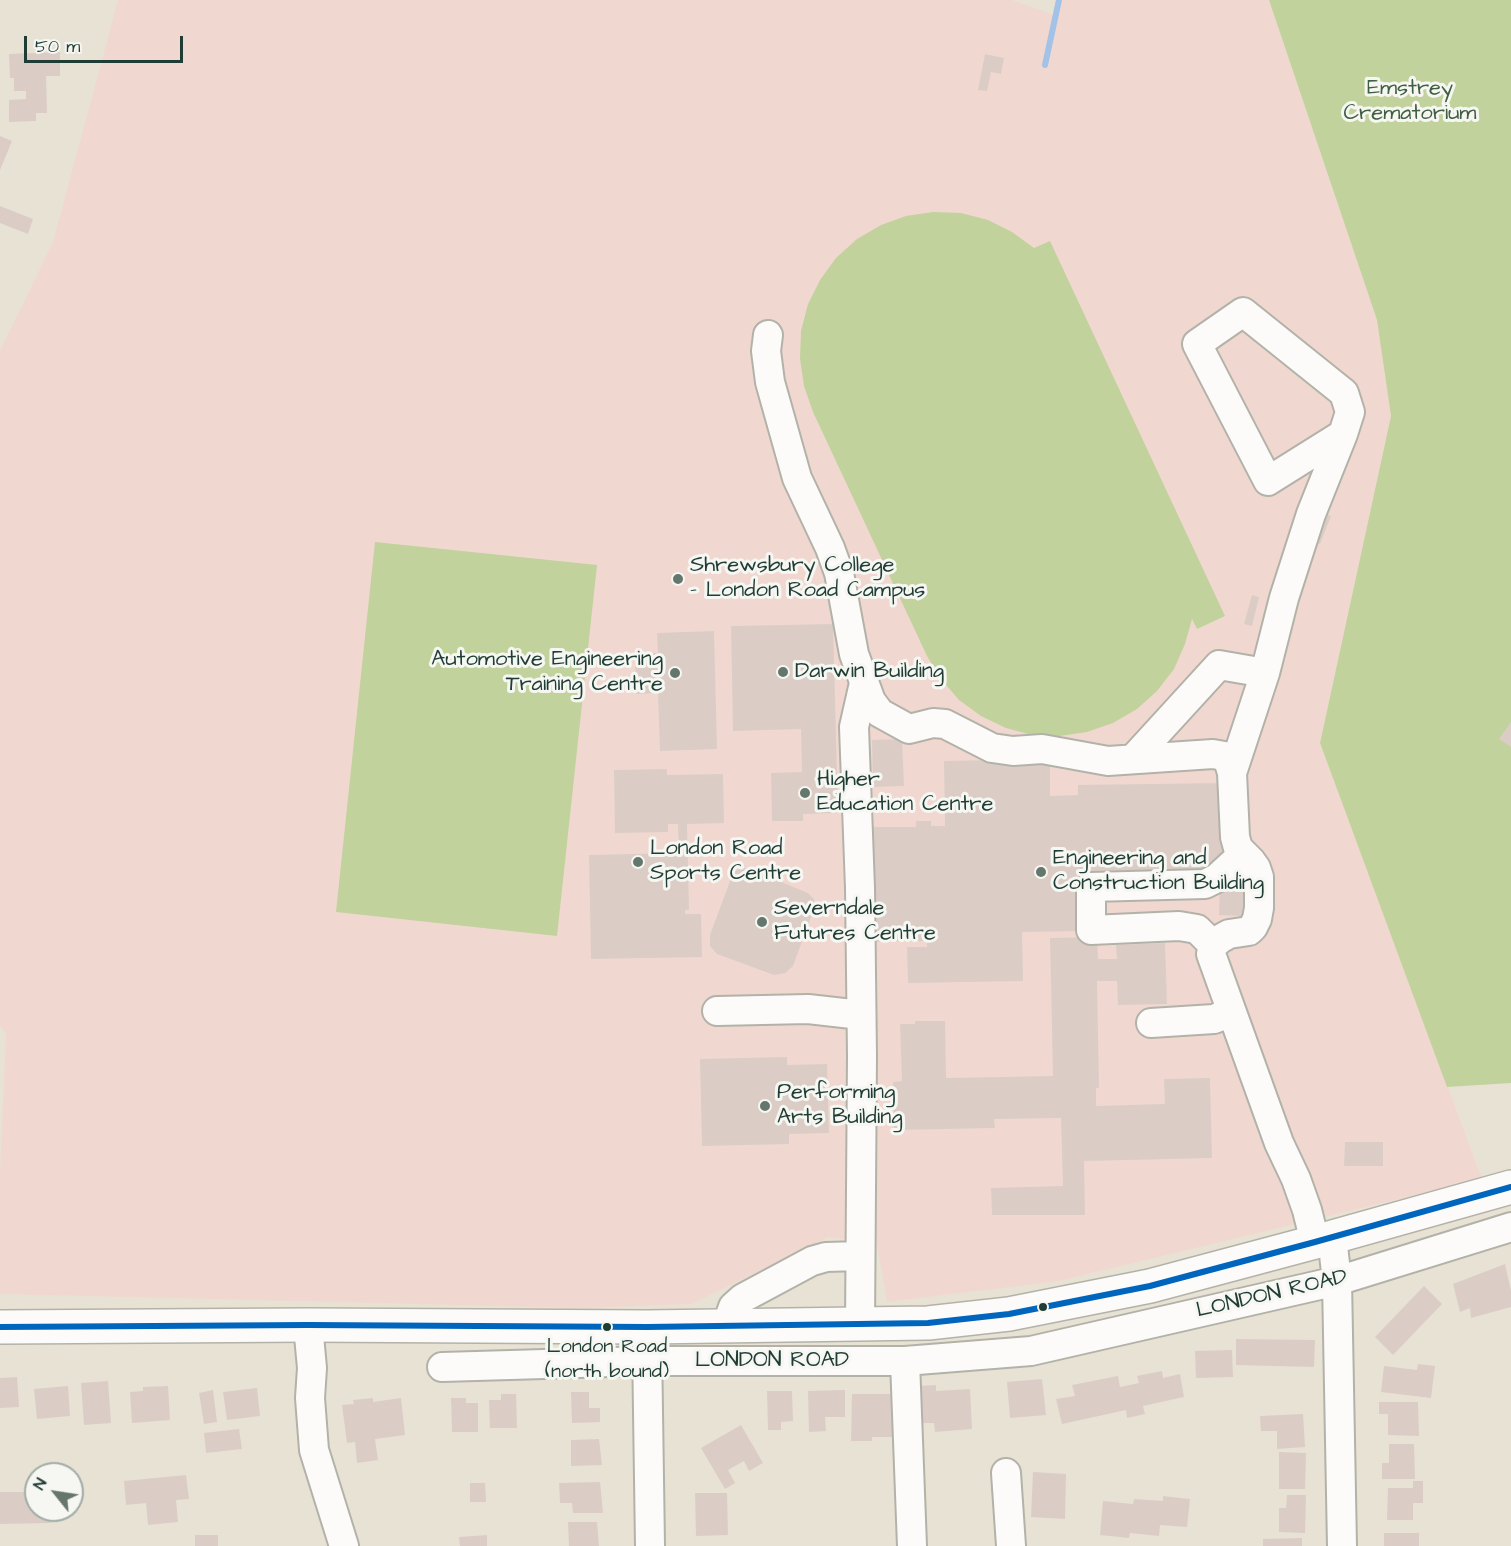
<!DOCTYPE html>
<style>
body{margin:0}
#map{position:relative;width:1511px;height:1546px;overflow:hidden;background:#e8e2d4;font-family:"Architects Daughter",sans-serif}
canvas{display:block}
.north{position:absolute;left:24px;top:1462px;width:60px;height:60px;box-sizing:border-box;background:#f6f6f2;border:2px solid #a0aca6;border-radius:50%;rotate:300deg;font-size:16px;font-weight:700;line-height:24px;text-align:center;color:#1f3d34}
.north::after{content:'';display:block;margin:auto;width:21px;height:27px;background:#65776c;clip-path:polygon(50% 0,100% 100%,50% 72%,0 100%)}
.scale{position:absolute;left:24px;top:36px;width:159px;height:27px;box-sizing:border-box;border:3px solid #1f3d34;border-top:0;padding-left:8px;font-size:18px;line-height:21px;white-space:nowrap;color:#1f3d34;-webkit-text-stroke:4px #f6f6f2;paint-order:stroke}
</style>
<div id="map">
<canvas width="1511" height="1546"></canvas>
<div class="north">N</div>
<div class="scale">50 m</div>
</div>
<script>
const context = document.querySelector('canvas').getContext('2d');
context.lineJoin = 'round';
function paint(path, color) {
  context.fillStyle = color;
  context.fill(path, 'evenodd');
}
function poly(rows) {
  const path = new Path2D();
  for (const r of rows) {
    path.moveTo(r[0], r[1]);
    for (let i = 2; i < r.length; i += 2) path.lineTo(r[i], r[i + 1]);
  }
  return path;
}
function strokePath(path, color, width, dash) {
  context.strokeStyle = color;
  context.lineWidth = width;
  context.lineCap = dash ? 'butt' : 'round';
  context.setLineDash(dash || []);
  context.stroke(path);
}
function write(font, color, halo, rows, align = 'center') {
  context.font = font + ' "Architects Daughter",sans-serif';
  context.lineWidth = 6;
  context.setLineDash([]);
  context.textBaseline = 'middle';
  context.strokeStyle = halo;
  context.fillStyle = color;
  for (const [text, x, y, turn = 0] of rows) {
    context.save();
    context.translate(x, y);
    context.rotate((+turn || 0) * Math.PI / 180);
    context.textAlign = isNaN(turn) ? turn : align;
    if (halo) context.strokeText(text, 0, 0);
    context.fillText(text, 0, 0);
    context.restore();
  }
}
const built = poly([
 [118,0,1012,0,1055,15,1059,0,1269,0,1377,320,1391,416,1320,743,1482,1179,1059,1281,887,1302,877,1244,828,1237,692,1304,582,1308,0,1294,0,1169,6,1033,0,1025,0,351,53,242]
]);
const green = poly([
 [1269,0,1511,0,1511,1083,1447,1087,1320,743,1391,416,1377,320],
 [933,212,961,213,988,220,1012,232,1034,248,1050,241,1225,616,1197,629,1192,619,1185,644,1174,669,1157,691,1137,709,1113,723,1087,732,1060,736,1032,735,1006,728,981,716,959,700,941,679,927,656,813,412,804,386,800,359,801,331,808,304,820,280,836,258,857,239,881,225,906,216],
 [375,542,597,565,557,936,336,912]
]);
const stream = poly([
 [1045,65,1059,0]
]);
const building = poly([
 [60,52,60,76,46,76,47,113,36,113,36,121,9,122,9,100,26,99,26,91,14,91,14,78,10,78,9,54],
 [985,54,1004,58,1001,74,991,72,987,91,978,90],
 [0,136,12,141,0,170],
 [0,206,33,219,28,234,0,223],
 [1321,512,1331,516,1320,544,1311,541],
 [1252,595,1259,597,1252,626,1244,624],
 [833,624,838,813,803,814,803,821,772,821,771,773,802,772,801,729,733,731,731,626],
 [714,631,717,749,660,751,658,693,636,694,635,653,658,653,657,633],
 [1511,722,1511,747,1499,739],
 [902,739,904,786,873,787,872,740],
 [1050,759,1050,796,1078,795,1078,785,1223,783,1224,869,1082,877,1083,931,1022,932,1023,981,908,983,907,947,927,947,927,941,873,942,872,827,916,827,916,821,931,821,931,826,945,826,944,761],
 [667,769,667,775,723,774,724,823,687,824,689,910,685,910,685,914,701,914,702,957,591,959,589,855,679,853,678,824,668,824,668,832,615,833,614,770],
 [747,868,808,893,814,899,814,909,793,966,785,973,774,975,717,954,710,946,710,935,733,873,738,869],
 [1220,876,1244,876,1243,916,1219,915],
 [1097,937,1098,959,1117,959,1116,945,1165,943,1167,1004,1118,1005,1117,981,1097,981,1099,1088,1096,1088,1096,1106,1165,1104,1164,1079,1210,1078,1212,1158,1084,1161,1085,1215,992,1215,991,1188,1063,1186,1061,1118,994,1119,995,1128,894,1130,893,1082,902,1081,900,1024,915,1024,915,1021,945,1021,946,1078,1053,1076,1050,938],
 [787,1057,787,1065,827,1064,829,1133,789,1134,789,1144,702,1146,700,1059],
 [1345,1142,1383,1142,1383,1166,1344,1166],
 [1505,1264,1511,1291,1511,1307,1471,1318,1470,1308,1460,1312,1453,1284],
 [1424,1286,1442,1304,1393,1355,1375,1337],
 [1236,1339,1315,1340,1314,1367,1236,1365],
 [1232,1350,1233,1377,1196,1378,1195,1351],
 [1418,1364,1435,1366,1431,1398,1381,1392,1384,1366,1417,1370],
 [1162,1371,1163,1378,1180,1374,1184,1397,1143,1406,1145,1414,1127,1418,1126,1410,1062,1424,1056,1399,1075,1396,1072,1385,1118,1376,1120,1387,1139,1383,1137,1376],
 [17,1377,19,1407,0,1408,0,1378],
 [1042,1379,1046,1415,1010,1418,1007,1382],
 [108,1381,111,1423,84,1425,81,1383],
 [936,1385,936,1391,970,1389,972,1429,935,1432,934,1423,921,1423,919,1386],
 [68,1386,70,1416,37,1419,34,1389],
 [168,1386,170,1420,132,1423,130,1392,143,1391,143,1387],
 [257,1388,260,1416,227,1420,223,1392],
 [213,1390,217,1422,204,1424,199,1393],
 [845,1390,845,1417,825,1417,826,1431,809,1432,808,1391],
 [767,1391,792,1391,793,1421,781,1422,781,1430,768,1430],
 [571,1392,589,1392,589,1408,600,1408,600,1422,572,1423],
 [501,1394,516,1394,517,1428,490,1428,489,1400,501,1400],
 [852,1394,901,1394,900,1437,872,1437,872,1441,851,1441],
 [373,1398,373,1402,401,1398,405,1435,375,1439,378,1460,357,1463,355,1442,347,1443,342,1405,354,1404,353,1400],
 [451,1398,466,1398,466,1403,478,1403,478,1432,452,1432],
 [1379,1402,1418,1402,1419,1436,1388,1435,1388,1414,1379,1414],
 [1303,1414,1305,1447,1277,1449,1277,1431,1261,1431,1260,1416],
 [741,1425,763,1463,749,1471,744,1461,728,1470,735,1483,725,1489,701,1448],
 [239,1429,242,1449,206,1453,204,1433],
 [599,1439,602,1465,571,1466,571,1440],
 [1389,1444,1414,1444,1415,1479,1382,1479,1382,1463,1389,1463],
 [1279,1452,1306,1453,1305,1489,1279,1489],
 [1033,1472,1066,1474,1065,1519,1031,1517],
 [186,1475,189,1499,176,1500,178,1522,148,1525,146,1503,126,1505,124,1481],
 [1413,1481,1423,1481,1423,1503,1413,1503,1413,1520,1387,1520,1388,1488,1413,1488],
 [600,1482,603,1513,573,1513,572,1503,560,1503,559,1483],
 [470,1483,485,1483,486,1502,470,1502],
 [0,1492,36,1492,36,1510,49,1510,50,1523,0,1524],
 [695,1493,727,1493,728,1535,696,1536],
 [1287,1495,1306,1495,1305,1533,1279,1532,1279,1508,1286,1508],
 [1163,1496,1190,1499,1187,1527,1160,1525,1159,1536,1130,1533,1129,1538,1100,1535,1103,1501,1133,1504,1134,1499,1163,1501],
 [568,1522,597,1522,599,1546,569,1546],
 [1384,1533,1419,1533,1419,1546,1384,1546],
 [195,1535,218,1535,218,1546,195,1546],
 [487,1535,487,1546,460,1546,459,1537],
 [1302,1538,1302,1546,1263,1546,1263,1539]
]);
const minor = poly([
 [768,335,766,351,770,382,797,478,830,548,839,573,854,654,871,701,880,713,909,729,933,723,945,724,992,748,1013,751,1042,749,1108,761,1213,754,1224,756,1229,763,1232,773,1235,837,1238,848,1251,861,1256,868,1259,877,1259,908,1257,919,1253,927,1249,931,1229,934,1220,939,1213,945,1211,954,1279,1143,1296,1179,1307,1210,1315,1242],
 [1265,673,1284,598,1311,514,1343,434,1350,412,1344,393,1243,312,1197,344,1268,481,1343,434],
 [1133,759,1219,665,1265,673,1232,773],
 [1213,945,1197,929,1179,926,1091,930,1091,887,1205,884,1217,878,1243,854],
 [717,1011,808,1009,861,1015],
 [1151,1023,1214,1019,1231,1012],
 [1332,1237,1337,1281,1342,1546],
 [308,1325,312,1368,310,1398,314,1450,344,1546],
 [860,1325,862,1056,860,888,854,727,864,683],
 [726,1327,733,1307,743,1298,812,1261,826,1257,860,1256],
 [647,1344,650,1546],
 [905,1361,912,1546],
 [442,1367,647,1361,905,1361,1031,1351,1337,1281,1511,1227],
 [1006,1473,1011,1546]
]);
const major = poly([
 [0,1327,308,1325,647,1327,928,1323,1009,1314,1150,1286,1315,1242,1511,1187]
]);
const bus1 = poly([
 [0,1327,308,1325,647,1327,928,1323,1009,1314,1150,1286,1315,1242,1511,1187]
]);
const markers = [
 [678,579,6,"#65776c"],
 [783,672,6,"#65776c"],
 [675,673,6,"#65776c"],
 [805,793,6,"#65776c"],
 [638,862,6,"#65776c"],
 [1041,872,6,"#65776c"],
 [762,922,6,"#65776c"],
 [765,1106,6,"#65776c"],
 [1043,1307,5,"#1f3d34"],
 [607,1327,5,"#1f3d34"]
];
const busNames = [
 ["London Road",607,1348],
 ["(north bound)",607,1373]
];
const parkNames = [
 ["Emstrey",1410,89],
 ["Crematorium",1410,114]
];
const poiNames = [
 ["Shrewsbury College",690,566],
 ["- London Road Campus",690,591],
 ["Automotive Engineering",663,660,"right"],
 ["Training Centre",663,685,"right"],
 ["Darwin Building",795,672],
 ["Higher",817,780],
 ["Education Centre",817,805],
 ["London Road",650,849],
 ["Sports Centre",650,874],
 ["Engineering and",1053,859],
 ["Construction Building",1053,884],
 ["Severndale",774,909],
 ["Futures Centre",774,934],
 ["Performing",777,1093],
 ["Arts Building",777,1118]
];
const streetNames = [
 ["LONDON ROAD",1272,1295,-13],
 ["LONDON ROAD",772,1361]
];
paint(built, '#f0d8d0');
paint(green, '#c2d29c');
strokePath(stream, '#a2c2e8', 6);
paint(building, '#dbcdc6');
strokePath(minor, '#b3b2a9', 32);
strokePath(major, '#b3b2a9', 36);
strokePath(minor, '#fcfbf9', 28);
strokePath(major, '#fcfbf9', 33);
strokePath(bus1, '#0065bd', 6);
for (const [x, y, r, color] of markers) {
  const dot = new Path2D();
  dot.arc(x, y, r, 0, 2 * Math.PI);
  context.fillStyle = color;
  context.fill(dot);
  strokePath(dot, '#f6f6f2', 2);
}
write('20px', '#1f3d34', '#f6f6f2', busNames);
write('22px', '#405f42', '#f6f6f2', parkNames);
write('22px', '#1f3d34', '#f6f6f2', poiNames, 'left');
write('22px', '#1f3d34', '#f6f6f2', streetNames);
</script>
